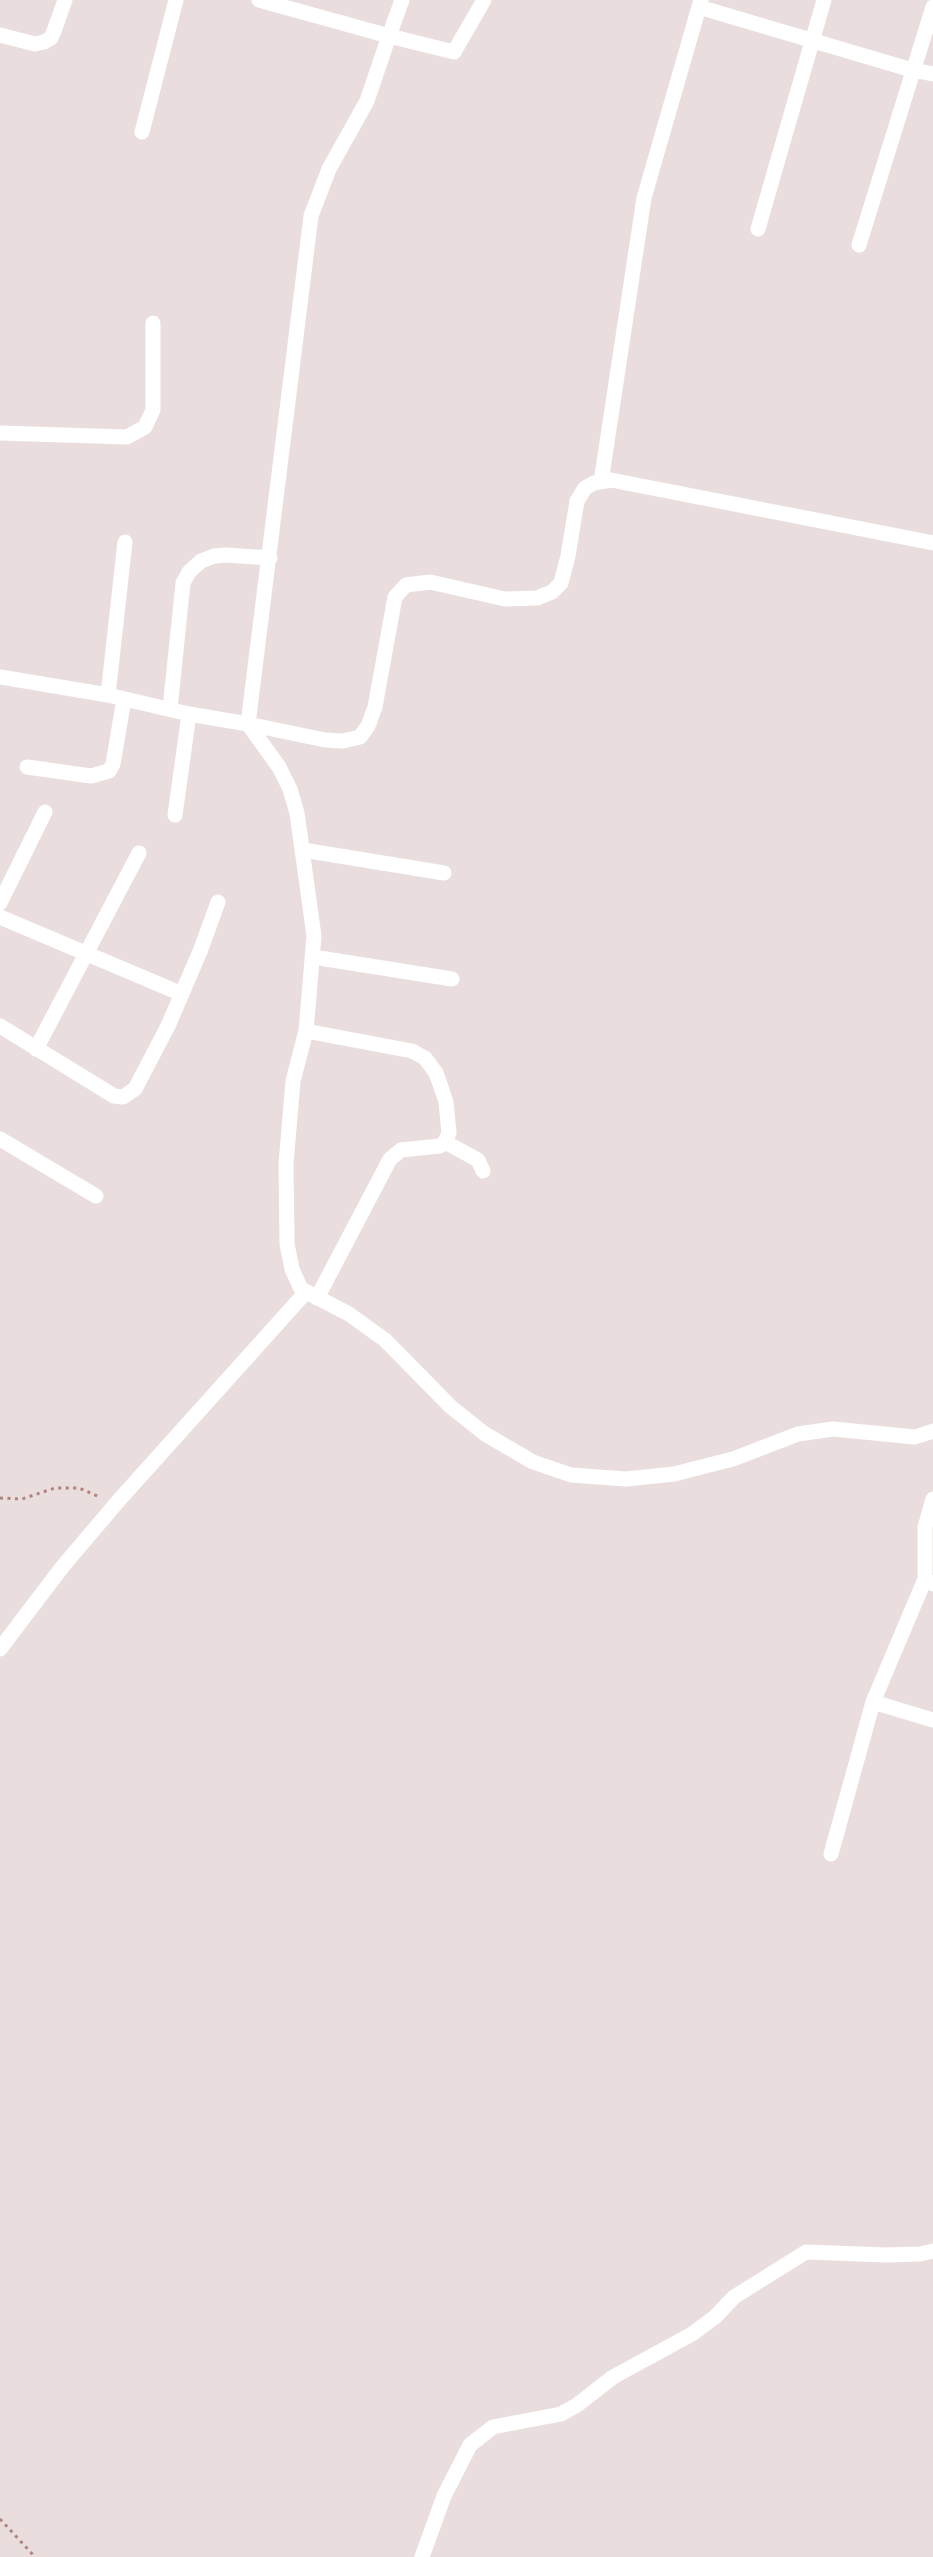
<!DOCTYPE html>
<style>
body{margin:0}
canvas{display:block;background:#eadddd}
</style>
<canvas width="933" height="2557"></canvas>
<script>
const context = document.querySelector('canvas').getContext('2d');
context.lineJoin = 'round';
function poly(rows) {
  const path = new Path2D();
  for (const r of rows) {
    path.moveTo(r[0], r[1]);
    for (let i = 2; i < r.length; i += 2) path.lineTo(r[i], r[i + 1]);
  }
  return path;
}
function strokePath(path, color, width, dash) {
  context.strokeStyle = color;
  context.lineWidth = width;
  context.lineCap = dash ? 'butt' : 'round';
  context.setLineDash(dash || []);
  context.stroke(path);
}
const path = poly([
 [0,1498,22,1499,55,1488,79,1488,100,1497],
 [0,2519,35,2557]
]);
const street = poly([
 [259,0,389,36,402,0],
 [484,0,454,52,389,36,367,101,329,169,311,216,248,724,325,740,343,741,360,737,368,726,375,707,395,597,406,585,430,582,505,599,537,598,552,592,561,583,568,556,577,501,585,488,594,483,611,480,933,543],
 [699,7,912,70,933,74],
 [0,35,35,44,44,42,51,38,54,31,65,0],
 [142,132,176,0],
 [758,229,824,0],
 [859,245,933,7],
 [0,433,127,437,145,427,153,410,153,323],
 [601,482,644,198,701,0],
 [0,677,108,695,189,714,248,724,279,767,290,789,297,813,314,936,306,1031,293,1081,286,1164,287,1244,292,1269,301,1289,349,1314,385,1340,451,1407,485,1434,533,1462,571,1475,626,1479,674,1474,733,1459,798,1434,833,1429,915,1437,933,1431],
 [108,695,125,542],
 [170,709,183,583,189,572,201,561,214,556,226,555,270,558],
 [27,767,91,776,109,771,113,764,124,699],
 [175,815,189,714],
 [303,850,444,873],
 [0,903,45,812],
 [0,917,182,994],
 [313,957,452,979],
 [0,1026,114,1096,123,1097,135,1089,168,1026,201,949,218,902],
 [306,1031,412,1051,425,1058,436,1073,441,1087,446,1102,449,1133,445,1142,440,1146,401,1150,390,1159,317,1298],
 [36,1049,139,853],
 [0,1139,96,1196],
 [445,1142,478,1160,483,1171],
 [933,1499,925,1527,925,1579,933,1584],
 [0,1649,63,1566,120,1499,306,1292],
 [873,1702,933,1720],
 [831,1854,873,1702,925,1579],
 [422,2557,444,2496,470,2445,493,2427,561,2414,577,2405,613,2377,692,2334,715,2317,734,2297,806,2252,886,2255,920,2254,933,2251]
]);
strokePath(path, '#b0837c', 3, [3, 4.5]);
strokePath(street, '#fff', 15);
</script>
